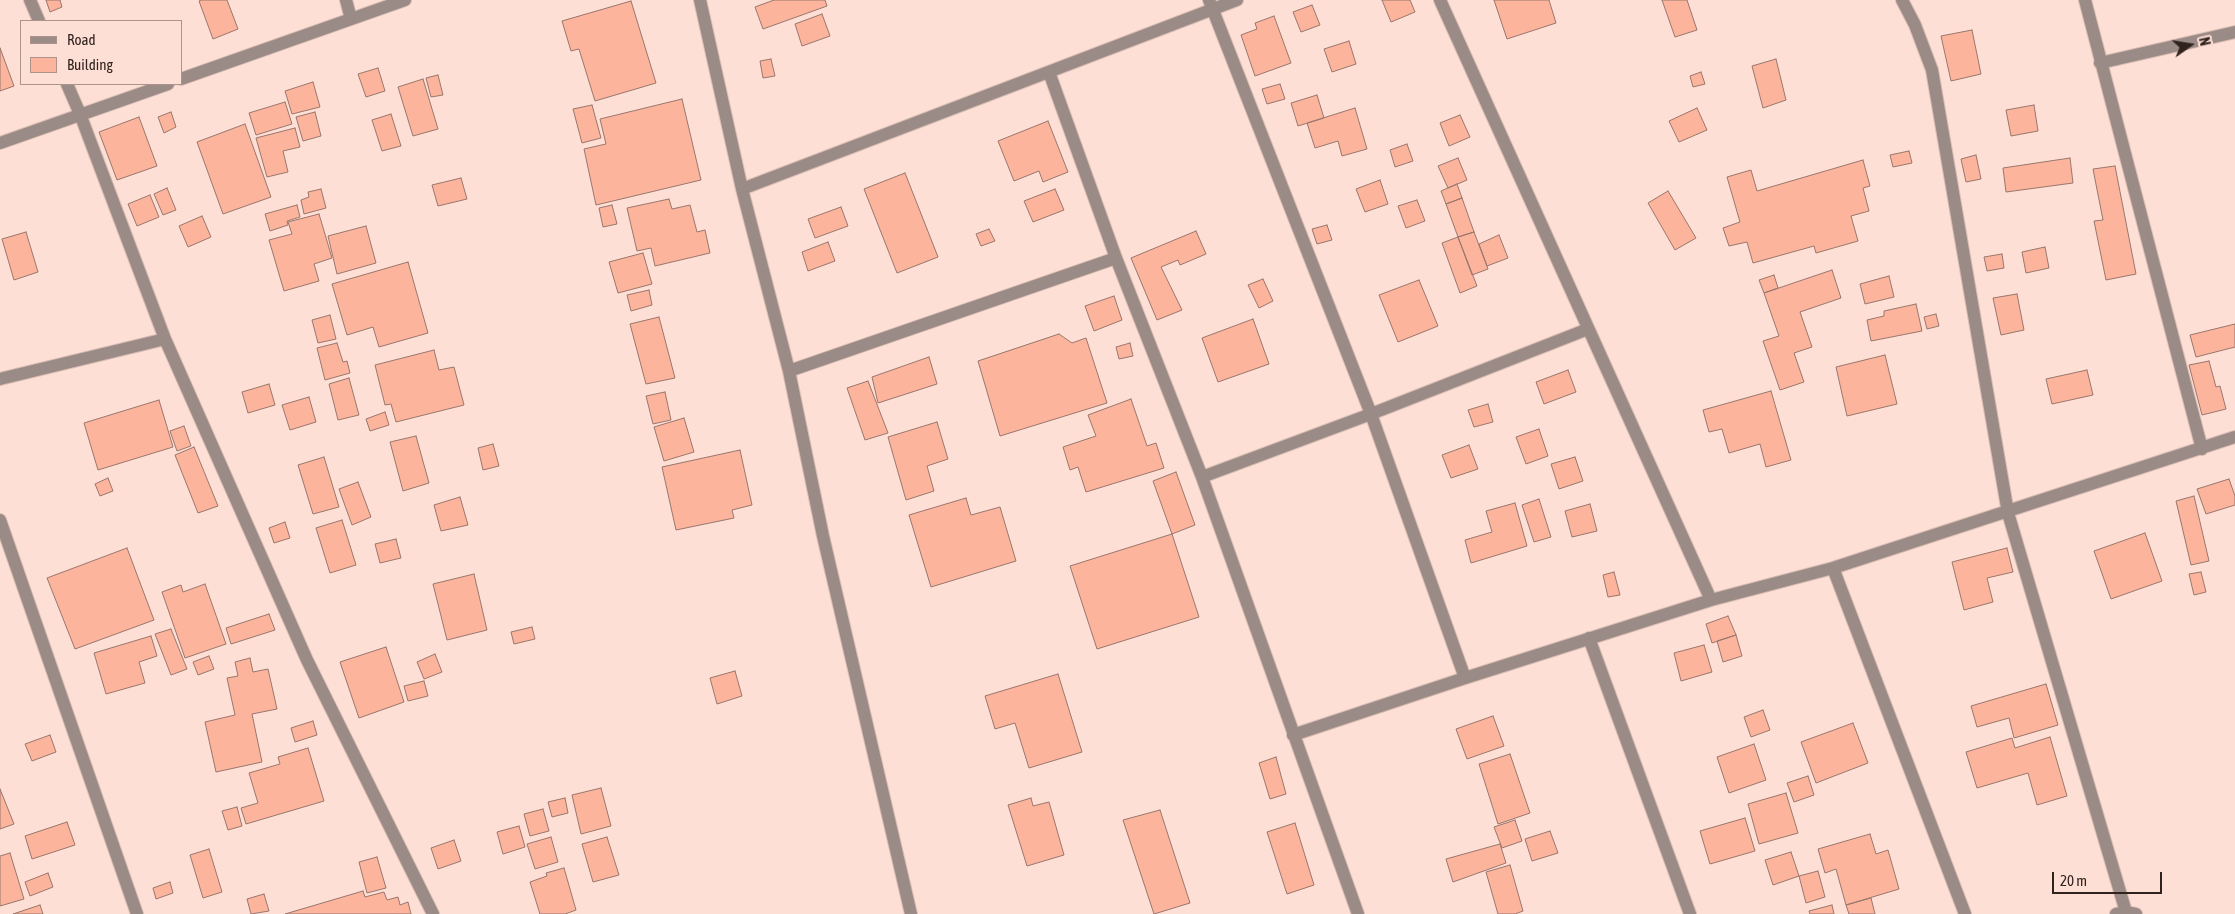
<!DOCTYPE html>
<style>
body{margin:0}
#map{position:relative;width:2235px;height:914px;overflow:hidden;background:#fedfd5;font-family:"Asap Condensed",sans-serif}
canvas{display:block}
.legend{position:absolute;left:20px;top:20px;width:162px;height:65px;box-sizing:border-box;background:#fedfd5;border:1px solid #ac938b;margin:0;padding:6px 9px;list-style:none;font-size:15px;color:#30221d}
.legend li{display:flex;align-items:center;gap:10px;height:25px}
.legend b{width:25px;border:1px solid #ac938b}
.north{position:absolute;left:2165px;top:20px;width:50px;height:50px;-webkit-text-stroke:4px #fedfd5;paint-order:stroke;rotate:77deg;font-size:14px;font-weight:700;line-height:20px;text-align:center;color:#30221d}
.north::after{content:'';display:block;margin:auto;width:18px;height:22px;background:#30221d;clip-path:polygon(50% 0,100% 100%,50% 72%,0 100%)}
.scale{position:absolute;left:2052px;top:872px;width:110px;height:22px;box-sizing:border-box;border:2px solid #30221d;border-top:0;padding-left:6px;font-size:15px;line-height:18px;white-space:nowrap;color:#30221d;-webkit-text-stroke:4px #fedfd5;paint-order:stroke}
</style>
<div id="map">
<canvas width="2235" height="914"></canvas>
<ul class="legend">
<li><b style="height:6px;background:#9b8b86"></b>Road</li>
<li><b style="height:14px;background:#fdb49d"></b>Building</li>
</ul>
<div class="north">N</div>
<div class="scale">20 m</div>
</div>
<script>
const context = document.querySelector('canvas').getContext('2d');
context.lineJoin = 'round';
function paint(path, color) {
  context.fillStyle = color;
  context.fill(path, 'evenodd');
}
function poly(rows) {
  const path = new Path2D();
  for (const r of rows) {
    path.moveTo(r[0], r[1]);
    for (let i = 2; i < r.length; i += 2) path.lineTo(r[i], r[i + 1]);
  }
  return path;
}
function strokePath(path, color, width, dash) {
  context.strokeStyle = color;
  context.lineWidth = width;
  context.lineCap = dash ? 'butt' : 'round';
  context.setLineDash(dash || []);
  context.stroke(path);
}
const building = poly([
 [46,0,60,0,62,7,50,12,46,0],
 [201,0,227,0,238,29,213,39,199,1,201,0],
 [774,0,825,0,827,6,763,29,755,7,774,0],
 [1382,0,1410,0,1415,12,1391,22,1382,0],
 [1494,0,1549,0,1556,23,1507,39,1494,0],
 [1662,0,1687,0,1697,30,1675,37,1662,0],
 [631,1,656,83,595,101,579,49,571,51,562,21,631,1],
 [1312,5,1320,25,1301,32,1293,12,1312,5],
 [822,14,830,36,802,46,795,24,822,14],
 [1274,16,1291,63,1255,76,1241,35,1257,29,1255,23,1274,16],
 [1972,30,1981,74,1951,81,1941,36,1972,30],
 [1349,41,1356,64,1332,72,1324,49,1349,41],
 [0,48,14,86,0,91,0,48],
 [771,59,775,76,763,78,760,61,771,59],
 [1776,59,1786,100,1763,108,1752,66,1776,59],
 [378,68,385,91,366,97,358,74,378,68],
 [1701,72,1705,84,1693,87,1690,76,1701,72],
 [438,75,443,95,431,97,426,78,438,75],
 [423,79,438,129,413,136,398,87,423,79],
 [313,82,320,107,292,114,285,91,313,82],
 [1280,84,1285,99,1267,104,1262,89,1280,84],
 [1317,95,1324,118,1298,126,1291,103,1317,95],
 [682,99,701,180,596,205,584,149,606,144,600,119,682,99],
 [285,102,292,124,256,135,249,113,285,102],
 [592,105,601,138,582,143,573,109,592,105],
 [2034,105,2038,131,2011,136,2006,110,2034,105],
 [1355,108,1367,149,1342,156,1338,141,1315,148,1307,123,1355,108],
 [1697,108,1707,130,1679,142,1669,121,1697,108],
 [171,112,176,127,164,133,158,117,171,112],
 [315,112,321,136,303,141,296,117,315,112],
 [391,114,401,146,382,151,372,120,391,114],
 [1460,115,1470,137,1449,146,1440,123,1460,115],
 [139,117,157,166,117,180,99,132,139,117],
 [1048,121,1068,172,1043,182,1039,171,1014,181,998,141,1048,121],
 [245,124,271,197,223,214,197,142,245,124],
 [295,128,300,147,283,151,288,172,267,177,256,138,295,128],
 [1407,144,1413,161,1395,167,1390,150,1407,144],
 [1909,151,1912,163,1893,167,1890,155,1909,151],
 [1976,155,1981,179,1966,182,1961,159,1976,155],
 [1458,158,1467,180,1448,188,1438,166,1458,158],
 [2070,158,2073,183,2006,192,2003,168,2070,158],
 [1863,160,1870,186,1863,188,1869,211,1851,216,1858,241,1816,253,1814,246,1753,263,1747,242,1729,246,1723,228,1740,222,1727,177,1751,170,1757,191,1863,160],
 [2115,166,2136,274,2106,280,2094,221,2103,220,2093,169,2115,166],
 [905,173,938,257,897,273,864,189,905,173],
 [461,178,467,199,438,206,432,185,461,178],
 [1380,180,1388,204,1365,212,1356,189,1380,180],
 [1457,184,1462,198,1446,204,1441,191,1457,184],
 [167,188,176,210,163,215,154,194,167,188],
 [321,189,326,208,304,214,301,200,309,197,308,192,321,189],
 [1055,189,1064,210,1033,222,1024,201,1055,189],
 [1668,191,1696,238,1675,250,1648,203,1668,191],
 [150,195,159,217,137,226,128,204,150,195],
 [1462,198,1474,232,1458,237,1446,204,1462,198],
 [669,199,672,209,690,205,697,232,705,230,710,253,655,266,651,248,637,251,627,208,669,199],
 [1417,200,1425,221,1406,228,1398,206,1417,200],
 [297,205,300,217,287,221,288,225,270,231,265,214,297,205],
 [612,205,617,224,603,227,599,208,612,205],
 [841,207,848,226,815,238,808,219,841,207],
 [319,214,332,258,314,264,319,281,284,291,269,240,292,234,288,222,319,214],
 [202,216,211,237,188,247,179,226,202,216],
 [1327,225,1332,240,1317,244,1312,229,1327,225],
 [366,226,376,263,337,274,328,236,366,226],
 [989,229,995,241,981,246,976,234,989,229],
 [1196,231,1206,254,1180,265,1178,260,1161,267,1182,310,1157,320,1131,258,1196,231],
 [26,232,38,272,14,280,2,239,26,232],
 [1474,232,1488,269,1472,275,1458,237,1474,232],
 [1499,235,1508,258,1487,266,1479,244,1499,235],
 [1458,237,1477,286,1460,293,1442,243,1458,237],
 [828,242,835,261,808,271,802,252,828,242],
 [2045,247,2049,268,2026,273,2022,252,2045,247],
 [643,253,652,284,618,293,609,262,643,253],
 [2002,254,2004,268,1987,271,1984,257,2002,254],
 [408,262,428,333,379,347,373,327,347,335,332,284,408,262],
 [1832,270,1841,298,1800,312,1812,347,1794,353,1804,382,1780,390,1763,341,1779,336,1764,293,1832,270],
 [1774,275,1778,288,1764,293,1759,280,1774,275],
 [1889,276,1894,297,1865,304,1860,284,1889,276],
 [1263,279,1273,301,1259,308,1248,285,1263,279],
 [1419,280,1438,326,1398,342,1379,295,1419,280],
 [649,290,652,305,631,311,627,295,649,290],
 [2017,294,2024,330,2001,335,1993,298,2017,294],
 [1114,296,1122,320,1094,331,1085,306,1114,296],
 [1916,304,1922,331,1871,341,1867,320,1884,316,1884,311,1916,304],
 [1936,314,1939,326,1927,329,1924,317,1936,314],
 [330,315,336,339,318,343,312,320,330,315],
 [659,317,675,378,646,384,630,324,659,317],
 [1253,319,1269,364,1218,382,1202,338,1253,319],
 [2235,324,2235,347,2196,357,2190,335,2235,324],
 [1059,334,1072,343,1086,338,1107,403,1000,436,978,361,1059,334],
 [337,343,343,362,347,361,350,373,325,380,317,348,337,343],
 [1130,343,1133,356,1119,359,1116,347,1130,343],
 [434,350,439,370,454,367,464,405,396,422,391,404,385,405,375,365,434,350],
 [1885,355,1897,404,1847,416,1836,367,1885,355],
 [929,357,937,384,878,403,872,377,929,357],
 [2209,361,2216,387,2220,386,2226,409,2202,415,2189,365,2209,361],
 [1568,370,1576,392,1544,404,1536,382,1568,370],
 [2087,370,2093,395,2052,404,2046,379,2087,370],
 [349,378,359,415,338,420,329,384,349,378],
 [868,381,888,433,865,440,847,388,868,381],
 [269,384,275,405,248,413,242,392,269,384],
 [1771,391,1791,460,1766,467,1760,444,1729,453,1722,429,1709,432,1703,410,1771,391],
 [665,392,671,420,653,424,646,396,665,392],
 [309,397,316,422,290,430,282,405,309,397],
 [1131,399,1147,446,1156,443,1164,468,1086,492,1078,467,1070,470,1063,447,1096,436,1088,415,1131,399],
 [159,400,173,447,98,470,84,423,159,400],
 [1488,404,1493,422,1474,427,1468,410,1488,404],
 [385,412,389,425,370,431,366,419,385,412],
 [684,418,694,452,664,461,654,427,684,418],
 [937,422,948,459,927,466,934,491,906,500,888,437,937,422],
 [184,426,191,446,177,451,170,431,184,426],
 [1539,429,1548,456,1526,464,1516,437,1539,429],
 [416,436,429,483,403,491,390,442,416,436],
 [493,444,499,466,483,470,478,448,493,444],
 [1469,445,1478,469,1451,478,1442,455,1469,445],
 [194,447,218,506,198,513,175,455,194,447],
 [740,450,752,505,732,510,734,518,676,530,662,467,740,450],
 [324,457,339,507,313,514,298,465,324,457],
 [1575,457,1583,481,1559,489,1551,464,1575,457],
 [1176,472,1195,525,1172,534,1153,481,1176,472],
 [108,478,113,491,100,496,95,484,108,478],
 [2229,479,2235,496,2235,505,2206,514,2197,489,2229,479],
 [358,482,371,517,352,525,339,489,358,482],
 [2194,496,2209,561,2191,565,2176,501,2194,496],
 [460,497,468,525,441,531,434,505,460,497],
 [966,498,971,515,1000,507,1016,561,931,587,909,515,966,498],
 [1539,499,1551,537,1534,542,1522,505,1539,499],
 [1515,503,1527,546,1471,563,1465,540,1492,532,1486,511,1515,503],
 [1590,504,1597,531,1572,537,1565,511,1590,504],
 [342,520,356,565,330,573,316,528,342,520],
 [285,522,290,538,274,543,269,528,285,522],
 [2145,533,2162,581,2111,599,2094,551,2145,533],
 [1172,534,1199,617,1097,649,1070,566,1172,534],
 [396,539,401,558,380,563,375,544,396,539],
 [127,548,154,620,75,649,47,578,127,548],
 [2007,548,2013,572,1987,578,1993,602,1964,610,1952,562,2007,548],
 [1614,572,1620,595,1608,597,1603,575,1614,572],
 [2201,572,2206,592,2194,595,2189,574,2201,572],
 [474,574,487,630,447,640,433,584,474,574],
 [205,584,226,644,185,658,162,592,181,585,183,592,205,584],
 [269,614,275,630,231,644,226,628,269,614],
 [1728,616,1736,635,1712,643,1706,624,1728,616],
 [532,627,535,639,514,644,511,632,532,627],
 [171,629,187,669,171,675,155,634,171,629],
 [1736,635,1742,656,1723,662,1717,641,1736,635],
 [151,636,157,656,139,662,145,683,106,694,94,653,151,636],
 [1704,645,1712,672,1681,681,1674,653,1704,645],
 [386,647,404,702,359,718,340,662,386,647],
 [435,654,442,672,424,679,417,662,435,654],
 [209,656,214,669,198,675,193,662,209,656],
 [250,658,253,672,268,669,277,709,252,714,262,762,216,772,205,722,235,715,227,678,238,676,235,662,250,658],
 [735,671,742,696,717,704,710,678,735,671],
 [1058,674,1082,752,1029,768,1015,723,995,729,985,696,1058,674],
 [424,681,428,696,408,701,404,686,424,681],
 [2046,684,2058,725,2014,738,2009,718,1977,727,1971,706,2046,684],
 [1763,710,1770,730,1751,737,1744,717,1763,710],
 [1493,716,1504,746,1467,759,1456,729,1493,716],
 [313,721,317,735,295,742,291,728,313,721],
 [1853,723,1868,763,1816,783,1801,742,1853,723],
 [50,735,56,752,32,761,25,744,50,735],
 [2050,737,2067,796,2037,805,2028,773,1977,788,1966,752,2012,738,2015,748,2050,737],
 [1754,744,1766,780,1729,793,1717,757,1754,744],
 [308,748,324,801,246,824,241,808,258,803,249,773,280,764,278,757,308,748],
 [1510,754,1530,813,1498,824,1479,764,1510,754],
 [1276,757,1286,794,1270,799,1259,763,1276,757],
 [1808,776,1814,795,1794,802,1787,783,1808,776],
 [601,788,611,826,581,834,572,795,601,788],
 [0,789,14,824,0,829,0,789],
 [1786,793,1798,833,1759,844,1748,804,1786,793],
 [565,798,568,813,552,817,548,802,565,798],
 [1031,798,1033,806,1049,802,1064,855,1027,866,1008,805,1031,798],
 [237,807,242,826,228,830,222,811,237,807],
 [543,809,549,831,530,836,524,814,543,809],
 [1160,810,1190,903,1154,914,1123,820,1160,810],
 [1745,818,1755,851,1710,864,1700,831,1745,818],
 [1515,820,1522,841,1502,848,1494,827,1515,820],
 [67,822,75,845,32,859,25,836,67,822],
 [1295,823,1314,885,1287,894,1267,832,1295,823],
 [519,826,525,847,503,854,497,832,519,826],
 [1550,831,1558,853,1532,861,1525,839,1550,831],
 [1870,834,1876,854,1888,850,1899,889,1846,905,1836,869,1825,873,1818,849,1870,834],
 [551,837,558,862,535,869,527,844,551,837],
 [607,837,619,875,593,882,582,844,607,837],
 [454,840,461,861,438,869,431,848,454,840],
 [1500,844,1506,863,1453,882,1446,859,1500,844],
 [209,849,222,892,203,898,190,855,209,849],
 [1791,852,1799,876,1773,885,1765,860,1791,852],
 [10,853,24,899,0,906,0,856,10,853],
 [377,857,386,888,367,893,359,862,377,857],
 [1510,865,1523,911,1515,914,1498,914,1486,872,1510,865],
 [564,868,576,910,565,914,540,914,530,882,547,876,546,873,564,868],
 [1818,871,1825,897,1806,903,1799,876,1818,871],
 [48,873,53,887,30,896,25,882,48,873],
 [170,882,173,893,156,899,153,888,170,882],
 [363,891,365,897,384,892,387,900,398,897,400,905,408,902,411,914,285,914,363,891],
 [264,894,269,911,251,914,247,899,264,894],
 [1871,898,1875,914,1849,914,1846,905,1871,898],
 [40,905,43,914,13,914,40,905],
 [1832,905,1834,914,1810,914,1809,911,1832,905]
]);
const street = poly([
 [30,0,39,21],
 [346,0,351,19],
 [700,0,742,189,789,371,823,536,911,914],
 [1209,0,1371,414,1465,678],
 [1440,0,1711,600],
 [1902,0,1915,25,1932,70,2008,513,2126,912],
 [2085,0,2202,449],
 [2100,63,2235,32],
 [1049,72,1116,258,1202,477,1358,914],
 [181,79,405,0],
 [67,84,80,114,165,339,307,660,433,914],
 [0,143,168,84],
 [742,189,1237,0],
 [789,371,1116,258],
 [0,379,165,339],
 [1202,477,1371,414,1588,329],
 [0,520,137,914],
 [1833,568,1965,914],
 [1589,638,1690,914],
 [1293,735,1465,678,1711,600,1833,568,2235,437],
 [2116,914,2126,912,2136,914]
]);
paint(building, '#fdb49d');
strokePath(building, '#99766c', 1);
strokePath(street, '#d9bdb4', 14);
strokePath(street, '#9b8b86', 12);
</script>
